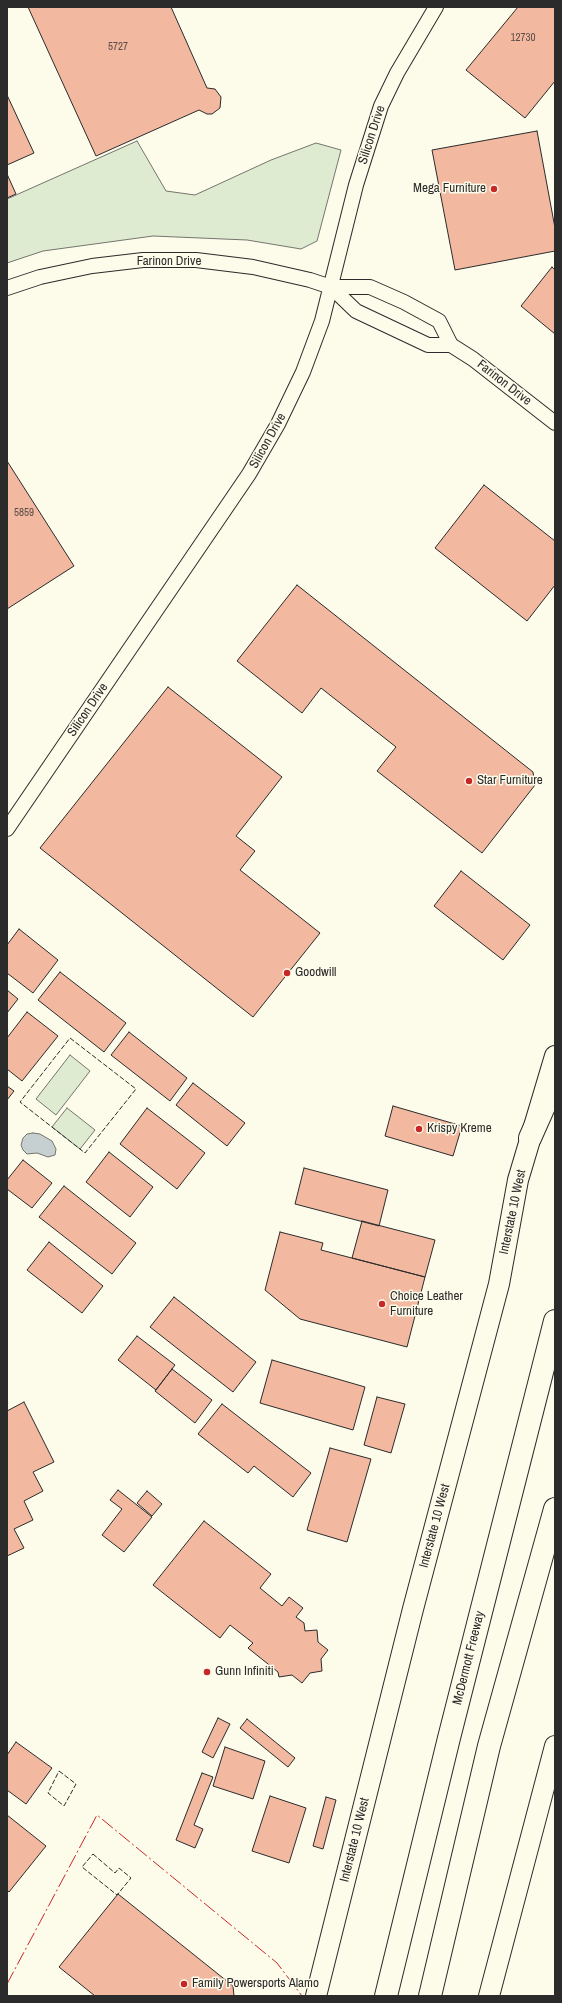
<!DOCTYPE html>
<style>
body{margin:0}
#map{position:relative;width:562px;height:2003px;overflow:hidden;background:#fdfbea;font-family:"Archivo Narrow",sans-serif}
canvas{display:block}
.frame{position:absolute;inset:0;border:8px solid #2b2b2b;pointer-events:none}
</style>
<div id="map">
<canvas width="562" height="2003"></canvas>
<div class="frame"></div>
</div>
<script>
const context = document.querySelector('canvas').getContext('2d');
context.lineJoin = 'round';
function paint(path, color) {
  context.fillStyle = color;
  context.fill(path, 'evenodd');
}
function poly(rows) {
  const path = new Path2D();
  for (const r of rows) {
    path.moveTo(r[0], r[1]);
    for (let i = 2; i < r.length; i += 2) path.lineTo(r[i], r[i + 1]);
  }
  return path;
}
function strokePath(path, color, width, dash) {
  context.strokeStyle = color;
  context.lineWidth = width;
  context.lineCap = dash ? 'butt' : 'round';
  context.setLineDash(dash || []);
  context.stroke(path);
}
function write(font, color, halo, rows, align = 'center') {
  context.font = font + ' "Archivo Narrow",sans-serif';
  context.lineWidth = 3;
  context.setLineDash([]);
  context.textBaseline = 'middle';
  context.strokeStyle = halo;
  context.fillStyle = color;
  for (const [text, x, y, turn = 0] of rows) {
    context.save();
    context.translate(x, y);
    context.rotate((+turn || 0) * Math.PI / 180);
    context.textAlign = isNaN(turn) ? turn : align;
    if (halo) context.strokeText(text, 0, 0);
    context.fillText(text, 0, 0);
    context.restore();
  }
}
const green = poly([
 [137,141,166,191,195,195,271,160,316,143,341,150,317,241,301,249,247,240,153,236,43,251,7,263,7,199,137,141],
 [70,1055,90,1071,56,1115,36,1099,70,1055],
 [67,1108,95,1130,80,1149,52,1127,67,1108]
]);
const water = poly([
 [33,1133,40,1134,52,1141,56,1149,55,1155,48,1157,37,1153,27,1154,23,1150,21,1145,23,1138,27,1134,33,1133]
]);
const building = poly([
 [28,7,171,7,207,88,215,89,221,97,220,108,212,114,207,114,199,110,96,156,28,7],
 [518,7,555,7,555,81,525,118,466,70,518,7],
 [7,95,34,153,7,165,7,95],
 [537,131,555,228,555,251,455,270,432,150,537,131],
 [7,174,16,194,7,198,7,174],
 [552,267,555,270,555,334,521,306,552,267],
 [7,461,74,566,7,609,7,461],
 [484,485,555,541,555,585,527,621,435,548,484,485],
 [297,585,533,772,535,785,482,853,377,771,396,747,321,688,302,713,237,661,297,585],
 [168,687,282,777,236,836,255,851,240,870,320,933,253,1017,40,848,168,687],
 [461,871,530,925,503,960,434,906,461,871],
 [19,929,58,960,33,993,7,973,7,945,19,929],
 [60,972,126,1023,104,1052,38,1000,60,972],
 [7,990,18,999,7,1013,7,990],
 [27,1012,58,1036,22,1081,7,1069,7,1038,27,1012],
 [129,1032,187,1078,170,1101,111,1055,129,1032],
 [193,1083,245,1123,227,1146,176,1105,193,1083],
 [7,1086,14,1091,7,1100,7,1086],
 [393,1106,462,1126,453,1156,385,1136,393,1106],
 [147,1108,205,1153,177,1189,120,1144,147,1108],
 [109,1152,153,1187,130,1217,86,1182,109,1152],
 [23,1160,52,1183,32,1208,7,1189,7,1180,23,1160],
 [304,1168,388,1190,379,1226,295,1204,304,1168],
 [64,1186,136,1243,112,1274,39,1217,64,1186],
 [362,1221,435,1240,425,1277,352,1258,362,1221],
 [280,1232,323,1243,321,1250,425,1277,407,1347,300,1319,265,1290,280,1232],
 [49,1242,103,1286,82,1313,27,1270,49,1242],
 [174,1297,256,1362,233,1392,150,1327,174,1297],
 [137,1336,175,1365,156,1390,118,1360,137,1336],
 [272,1360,365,1387,353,1430,260,1403,272,1360],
 [172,1369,212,1400,195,1423,155,1391,172,1369],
 [377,1397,405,1404,391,1453,364,1445,377,1397],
 [24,1402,54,1462,33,1472,43,1491,24,1501,33,1520,14,1529,24,1548,7,1556,7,1411,24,1402],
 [222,1404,311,1473,293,1497,254,1466,248,1473,198,1434,222,1404],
 [330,1448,371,1459,347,1542,307,1530,330,1448],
 [118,1490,152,1517,124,1552,102,1535,122,1509,110,1500,118,1490],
 [147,1491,162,1504,152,1516,137,1503,147,1491],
 [204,1521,271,1574,260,1588,282,1606,289,1597,303,1608,296,1617,304,1623,305,1631,317,1630,318,1642,328,1650,321,1659,322,1671,310,1673,302,1683,292,1675,279,1677,278,1672,248,1648,253,1643,230,1625,220,1638,153,1585,204,1521],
 [218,1718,230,1724,213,1758,202,1752,218,1718],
 [247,1719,295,1758,288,1767,240,1728,247,1719],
 [16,1742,52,1768,26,1804,7,1790,7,1755,16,1742],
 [225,1747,265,1761,253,1799,213,1786,225,1747],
 [202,1773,213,1777,194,1825,203,1829,195,1848,176,1840,202,1773],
 [270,1796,306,1808,289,1863,252,1851,270,1796],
 [326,1797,336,1800,323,1849,313,1846,326,1797],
 [7,1815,46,1846,9,1892,7,1890,7,1815],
 [118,1894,233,1986,234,1996,95,1996,59,1967,118,1894]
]);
const minor = poly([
 [331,287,356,311,428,345,451,345,473,359,555,423],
 [7,288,40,277,92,266,143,260,196,260,253,267,310,280,331,287,370,287,404,302,439,321,451,345],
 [7,829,249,474,278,424,303,372,322,321,356,185,381,106,397,73,436,7]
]);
const secondary = poly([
 [316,1996,413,1609,499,1284,518,1180,555,1056],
 [489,1996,555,1746]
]);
const motorway = poly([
 [530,1138,555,1082],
 [386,1996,449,1738,555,1321],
 [430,1996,489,1746,555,1509]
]);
const fence = poly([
 [70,1038,136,1089,85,1153,20,1102,70,1038],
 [59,1771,76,1784,64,1806,48,1793,59,1771],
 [93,1854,115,1873,119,1868,131,1878,117,1895,82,1867,93,1854]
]);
const power = poly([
 [7,1984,97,1815,277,1963,302,1996]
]);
const markers = [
 [494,189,4,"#c62828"],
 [469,781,4,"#c62828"],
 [287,973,4,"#c62828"],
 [419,1129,4,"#c62828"],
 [382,1304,4,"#c62828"],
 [207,1672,4,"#c62828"],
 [184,1984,4,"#c62828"]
];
const numberNames = [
 ["12730",523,38],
 ["5727",118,47],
 ["5859",24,513]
];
const streetNames = [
 ["Silicon Drive",372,135,-72],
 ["Farinon Drive",169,262],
 ["Farinon Drive",504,383,38],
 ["Silicon Drive",268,441,-61],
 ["Silicon Drive",88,710,-56],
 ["Interstate 10 West",513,1212,-78],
 ["Interstate 10 West",435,1526,-75],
 ["McDermott Freeway",469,1658,-76],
 ["Interstate 10 West",355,1840,-76]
];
const poiNames = [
 ["Mega Furniture",486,189,"right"],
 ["Star Furniture",477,781],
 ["Goodwill",295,973],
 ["Krispy Kreme",427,1129],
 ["Choice Leather",390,1297],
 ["Furniture",390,1312],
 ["Gunn Infiniti",215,1672],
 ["Family Powersports Alamo",192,1984]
];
paint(green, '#deebd1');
strokePath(green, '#74746e', 1);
paint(water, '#c7d0d0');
strokePath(water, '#74746e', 1);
paint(building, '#f2b8a0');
strokePath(building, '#2b2b2b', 1);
strokePath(minor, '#2b2b2b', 16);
strokePath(secondary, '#2b2b2b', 22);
strokePath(motorway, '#2b2b2b', 24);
strokePath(minor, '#fdfbea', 14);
strokePath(secondary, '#fdfbea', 20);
strokePath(motorway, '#fdfbea', 22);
strokePath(fence, '#2b2b2b', 1, [5, 2]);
strokePath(power, '#c62828', 1, [14, 3, 2, 3]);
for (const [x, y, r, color] of markers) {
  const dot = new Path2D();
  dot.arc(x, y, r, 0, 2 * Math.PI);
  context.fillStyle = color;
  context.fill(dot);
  strokePath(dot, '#fdfbea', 1.5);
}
write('11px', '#5d4e48', null, numberNames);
write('13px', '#2b2b2b', '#fdfbea', streetNames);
write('13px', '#2b2b2b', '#fdfbea', poiNames, 'left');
</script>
